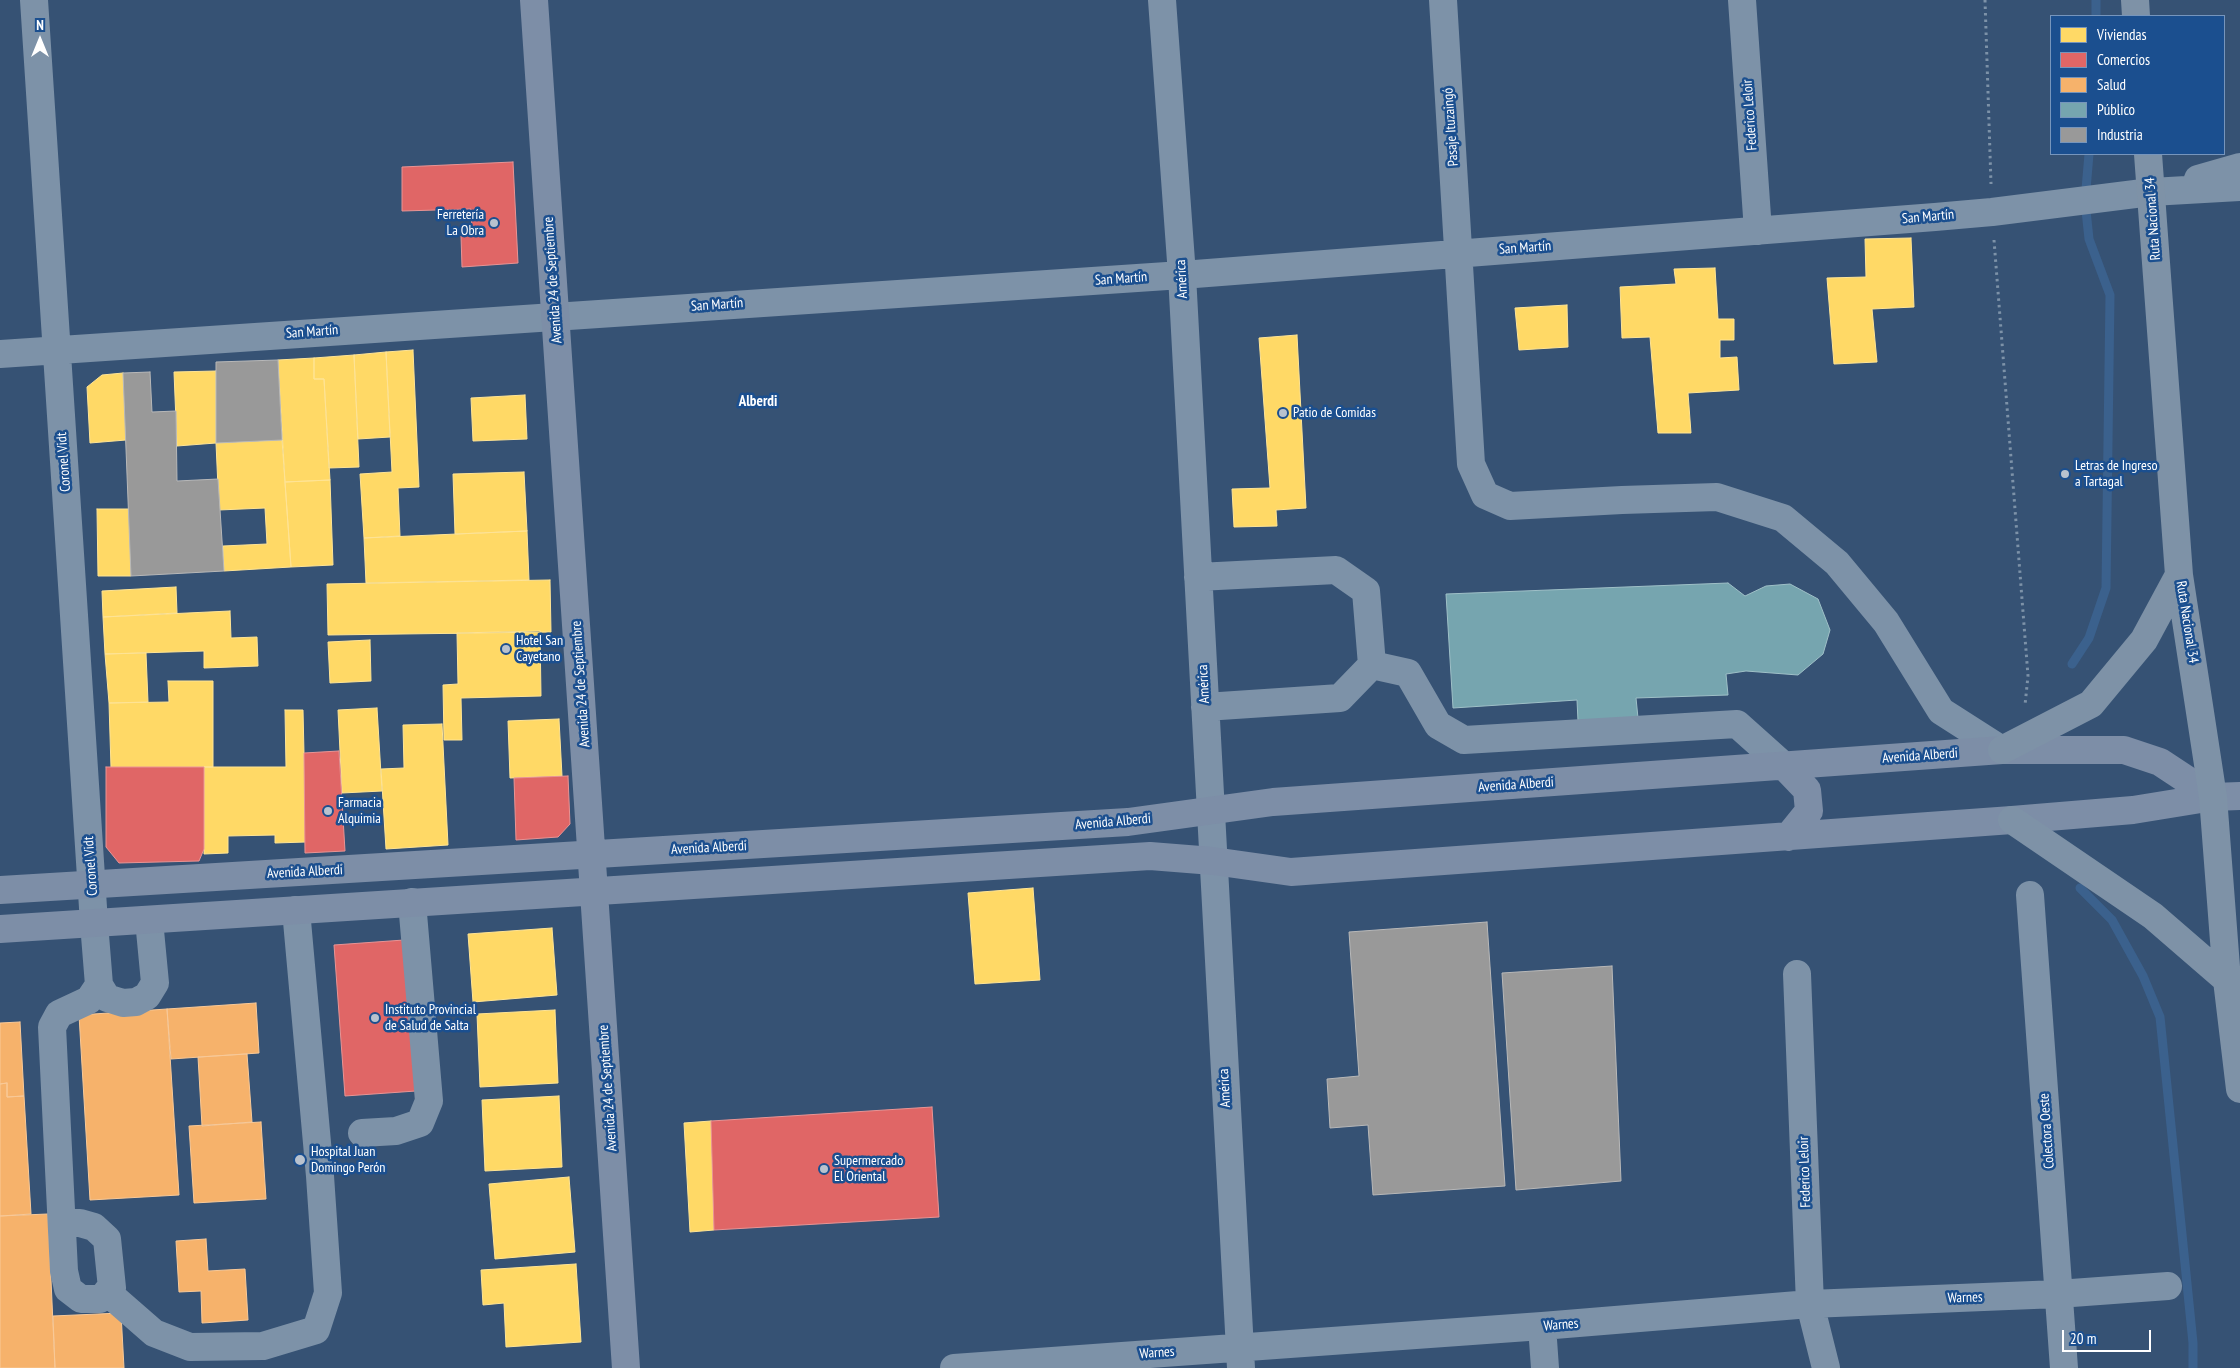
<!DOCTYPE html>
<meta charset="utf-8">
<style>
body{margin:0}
#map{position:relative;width:2240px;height:1368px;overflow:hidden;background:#365274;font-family:"PT Sans Narrow",sans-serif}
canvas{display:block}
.legend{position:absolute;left:2050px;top:15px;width:175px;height:140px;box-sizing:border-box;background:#1b4f8f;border:1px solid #7695bc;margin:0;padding:6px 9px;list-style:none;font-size:15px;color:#fff}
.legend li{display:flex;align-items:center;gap:10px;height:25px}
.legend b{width:25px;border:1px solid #7695bc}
.north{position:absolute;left:15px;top:15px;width:50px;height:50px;-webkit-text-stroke:4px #1b4f8f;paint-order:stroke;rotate:0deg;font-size:14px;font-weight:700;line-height:20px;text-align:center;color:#fff}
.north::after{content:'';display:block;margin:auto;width:18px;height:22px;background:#fff;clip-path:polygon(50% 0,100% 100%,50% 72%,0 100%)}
.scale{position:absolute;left:2062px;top:1330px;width:89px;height:22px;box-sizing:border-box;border:2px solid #fff;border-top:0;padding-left:6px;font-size:15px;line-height:18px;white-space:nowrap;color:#fff;-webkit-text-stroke:4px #1b4f8f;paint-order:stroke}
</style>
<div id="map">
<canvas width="2240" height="1368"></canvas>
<ul class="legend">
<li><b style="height:14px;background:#ffd966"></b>Viviendas</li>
<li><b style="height:14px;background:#e06666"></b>Comercios</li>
<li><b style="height:14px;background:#f6b26b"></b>Salud</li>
<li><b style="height:14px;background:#76a5af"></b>Público</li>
<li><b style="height:14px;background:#999"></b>Industria</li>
</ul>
<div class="north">N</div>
<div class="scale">20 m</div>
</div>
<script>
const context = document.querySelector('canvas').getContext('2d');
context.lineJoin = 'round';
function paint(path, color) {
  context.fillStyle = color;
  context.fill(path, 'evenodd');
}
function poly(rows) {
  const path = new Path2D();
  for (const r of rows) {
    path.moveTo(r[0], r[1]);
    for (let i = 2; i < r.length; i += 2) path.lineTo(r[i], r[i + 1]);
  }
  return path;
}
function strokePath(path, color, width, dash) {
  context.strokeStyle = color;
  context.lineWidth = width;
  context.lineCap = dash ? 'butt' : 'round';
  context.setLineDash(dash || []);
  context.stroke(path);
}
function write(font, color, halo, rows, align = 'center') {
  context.font = font + ' "PT Sans Narrow",sans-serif';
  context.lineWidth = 5;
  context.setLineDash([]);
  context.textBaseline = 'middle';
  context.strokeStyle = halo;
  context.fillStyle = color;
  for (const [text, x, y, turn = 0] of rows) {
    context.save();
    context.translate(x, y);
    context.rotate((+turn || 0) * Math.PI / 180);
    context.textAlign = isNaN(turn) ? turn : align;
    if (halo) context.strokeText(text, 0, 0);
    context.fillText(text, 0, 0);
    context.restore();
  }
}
const homes = poly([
 [1911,238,1914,307,1872,309,1877,362,1834,364,1827,278,1866,277,1865,239,1911,238],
 [1715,268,1718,319,1734,319,1734,340,1720,340,1720,358,1737,357,1739,390,1688,393,1691,433,1658,433,1650,337,1622,338,1620,287,1676,284,1674,269,1715,268],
 [1567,305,1568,347,1519,350,1515,308,1567,305],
 [1297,335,1306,508,1276,510,1277,526,1234,527,1232,489,1270,488,1259,338,1297,335],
 [413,350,419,487,398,488,400,536,364,538,360,474,392,472,386,352,413,350],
 [386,352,390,437,358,439,354,355,386,352],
 [354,355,359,467,329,468,324,379,314,379,314,358,354,355],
 [314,358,314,379,324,379,330,480,285,482,278,360,314,358],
 [216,371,216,443,177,446,174,372,216,371],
 [123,373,126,440,90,443,87,387,102,375,123,373],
 [525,395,527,439,473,441,471,398,525,395],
 [282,440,291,567,224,571,223,546,267,544,265,508,219,510,216,443,282,440],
 [524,472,527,531,455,534,453,474,524,472],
 [330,480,333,565,291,567,285,482,330,480],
 [97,509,129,509,131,576,98,576,97,509],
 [527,531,529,580,366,583,364,538,527,531],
 [550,580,551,632,328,635,327,584,550,580],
 [176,587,177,613,103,617,102,591,176,587],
 [230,611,231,638,257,637,258,666,204,668,204,651,105,654,103,617,230,611],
 [540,631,541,696,461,698,462,740,444,740,443,685,458,684,457,633,540,631],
 [370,640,371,681,330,683,328,642,370,640],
 [146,653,148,702,109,703,105,654,146,653],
 [168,681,213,681,213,767,111,768,109,703,169,702,168,681],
 [377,708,382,791,342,793,338,710,377,708],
 [285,710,303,710,306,842,275,843,275,835,228,836,228,853,204,854,204,767,286,767,285,710],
 [559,719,562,776,510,778,508,721,559,719],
 [442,724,448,845,386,849,381,769,404,768,403,725,442,724],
 [1033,888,1040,980,975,984,968,893,1033,888],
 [552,928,557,995,473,1002,468,934,552,928],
 [555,1010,558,1083,480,1087,477,1014,555,1010],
 [559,1096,562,1167,485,1171,482,1100,559,1096],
 [711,1121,714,1230,690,1232,684,1123,711,1121],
 [569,1177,575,1252,495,1259,489,1184,569,1177],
 [576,1264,581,1342,506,1347,504,1303,483,1305,481,1270,576,1264]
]);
const shops = poly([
 [513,162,518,263,462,267,461,236,472,235,471,209,402,211,402,167,513,162],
 [339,751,345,851,305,853,304,753,339,751],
 [106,767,204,767,204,849,199,861,119,863,106,847,106,767],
 [568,776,570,824,558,837,516,840,514,778,568,776],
 [404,940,416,1091,345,1096,334,945,404,940],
 [932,1107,939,1217,714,1230,711,1121,932,1107]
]);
const health = poly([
 [256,1003,259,1053,171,1059,167,1009,256,1003],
 [167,1009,179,1195,90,1200,79,1015,167,1009],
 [20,1022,24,1096,7,1097,7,1083,0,1084,0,1023,20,1022],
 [247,1054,252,1122,202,1126,198,1057,247,1054],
 [7,1083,7,1097,24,1096,31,1214,0,1216,0,1084,7,1083],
 [261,1122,266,1199,194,1203,189,1126,261,1122],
 [48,1214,55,1368,0,1368,0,1216,48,1214],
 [206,1239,208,1271,245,1269,248,1320,202,1323,201,1291,179,1292,176,1241,206,1239],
 [121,1313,124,1368,55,1368,53,1316,121,1313]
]);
const public = poly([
 [1728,583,1745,596,1766,586,1790,584,1818,599,1830,630,1823,654,1798,675,1746,671,1726,674,1728,695,1636,698,1638,718,1578,721,1577,700,1453,708,1446,594,1728,583]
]);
const industry = poly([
 [278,360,282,440,216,443,216,362,278,360],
 [150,372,152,412,176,411,177,481,218,479,224,571,131,576,123,373,150,372],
 [1487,922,1505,1186,1373,1195,1368,1125,1330,1128,1327,1079,1359,1076,1349,932,1487,922],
 [1612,966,1621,1181,1516,1190,1502,973,1612,966]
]);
const stream = poly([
 [2096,0,2096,16],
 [2072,664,2089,638,2106,588,2110,295,2089,239,2085,201,2089,154],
 [2080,888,2112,920,2143,976,2160,1017,2193,1343,2193,1368]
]);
const path = poly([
 [1985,0,1991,184],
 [1994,240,2028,676,2025,705]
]);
const minor = poly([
 [34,0,94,923,99,985,107,998,123,1003,136,1002,147,996,155,983,149,920],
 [1162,0,1182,275,1241,1368],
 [1443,0,1471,464,1485,495,1510,506,1622,500,1717,497,1783,518,1837,563,1886,622,1941,711,2002,750],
 [1742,0,1758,231],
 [2198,179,2240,167],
 [0,354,1182,275,1935,217,1992,212,2151,192,2240,187],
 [1198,577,1336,570,1366,591,1372,665,1408,673,1438,725,1464,740,1737,724,1784,766],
 [1205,707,1340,698,1372,665],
 [2030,895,2064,1368],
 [1797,974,1810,1304,1826,1368],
 [362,1133,396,1131,420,1123,429,1101,412,902],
 [62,1223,80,1223,94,1227,107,1239,112,1288,100,1299,81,1299,68,1289,64,1271,52,1027,59,1014,89,1000,99,985],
 [107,1292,154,1333,190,1347,263,1346,316,1330,328,1293,320,1176,296,910],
 [1542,1326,1545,1368],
 [954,1368,1542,1326,1810,1304,2058,1294,2168,1286]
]);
const major = poly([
 [534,0,626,1368],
 [1784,766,1807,790,1809,811,1788,837],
 [0,890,1128,822,1273,802,2002,750,2124,750,2160,762,2213,797],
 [0,929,1150,856,1213,861,1291,872,2012,820,2133,810,2213,797,2240,796]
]);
const highway = poly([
 [2135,0,2136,16],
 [2148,154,2179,575,2213,797,2227,980,2240,1089],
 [2002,750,2091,704,2144,640,2179,575],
 [2012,820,2153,916,2227,980]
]);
const markers = [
 [494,223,5,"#b9c2ce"],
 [1283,413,5,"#b9c2ce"],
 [2065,474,5,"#b9c2ce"],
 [506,649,5,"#b9c2ce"],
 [328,811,5,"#b9c2ce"],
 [375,1018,5,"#b9c2ce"],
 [300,1160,6,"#b9c2ce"],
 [824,1169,5,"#b9c2ce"]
];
const streetNames = [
 ["Federico Leloir",1750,115,-94],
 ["Pasaje Ituzaingó",1451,127,-94],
 ["San Martín",1928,217,-5],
 ["Ruta Nacional 34",2153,219,-94],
 ["San Martín",1525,248,-4],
 ["San Martín",1121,279,-4],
 ["América",1182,279,-93],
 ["Avenida 24 de Septiembre",553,280,-94],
 ["San Martín",717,305,-4],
 ["San Martín",312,332,-4],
 ["Coronel Vidt",64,462,-94],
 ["Ruta Nacional 34",2187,622,81],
 ["Avenida 24 de Septiembre",581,684,-94],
 ["América",1204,684,-93],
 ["Avenida Alberdi",1920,756,-4],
 ["Avenida Alberdi",1516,785,-4],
 ["Avenida Alberdi",1113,822,-5],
 ["Avenida Alberdi",709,848,-3],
 ["Coronel Vidt",91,866,-94],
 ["Avenida Alberdi",305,872,-3],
 ["Avenida 24 de Septiembre",608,1088,-94],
 ["América",1225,1088,-93],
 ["Colectora Oeste",2047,1131,-94],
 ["Federico Leloir",1805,1172,-92],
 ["Warnes",1965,1298,-2],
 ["Warnes",1561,1325,-5],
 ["Warnes",1157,1353,-4]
];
const poiNames = [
 ["Ferretería",484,215,"right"],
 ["La Obra",484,231,"right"],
 ["Patio de Comidas",1293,413],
 ["Letras de Ingreso",2075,466],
 ["a Tartagal",2075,482],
 ["Hotel San",516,641],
 ["Cayetano",516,657],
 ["Farmacia",338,803],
 ["Alquimia",338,819],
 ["Instituto Provincial",385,1010],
 ["de Salud de Salta",385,1026],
 ["Hospital Juan",311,1152],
 ["Domingo Perón",311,1168],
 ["Supermercado",834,1161],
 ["El Oriental",834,1177]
];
const neighbourhoodNames = [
 ["Alberdi",758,402]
];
paint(homes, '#ffd966');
strokePath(homes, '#ffe494', 1);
paint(shops, '#e06666');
strokePath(shops, '#e99494', 1);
paint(health, '#f6b26b');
strokePath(health, '#f9c997', 1);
paint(public, '#76a5af');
strokePath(public, '#9fc0c7', 1);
paint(industry, '#999');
strokePath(industry, '#b8b8b8', 1);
strokePath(stream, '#3b618d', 9);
strokePath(path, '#7d92a8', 3, [2.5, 4]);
strokePath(minor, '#7d92a8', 28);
strokePath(major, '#7d8ea7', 28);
strokePath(highway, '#7e92a7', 28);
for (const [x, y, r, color] of markers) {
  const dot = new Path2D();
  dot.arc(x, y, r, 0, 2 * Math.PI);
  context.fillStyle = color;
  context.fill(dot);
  strokePath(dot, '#1b4f8f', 2);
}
write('14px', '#fff', '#1b4f8f', streetNames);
write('14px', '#fff', '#1b4f8f', poiNames, 'left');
write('bold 15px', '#fff', '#1b4f8f', neighbourhoodNames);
</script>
